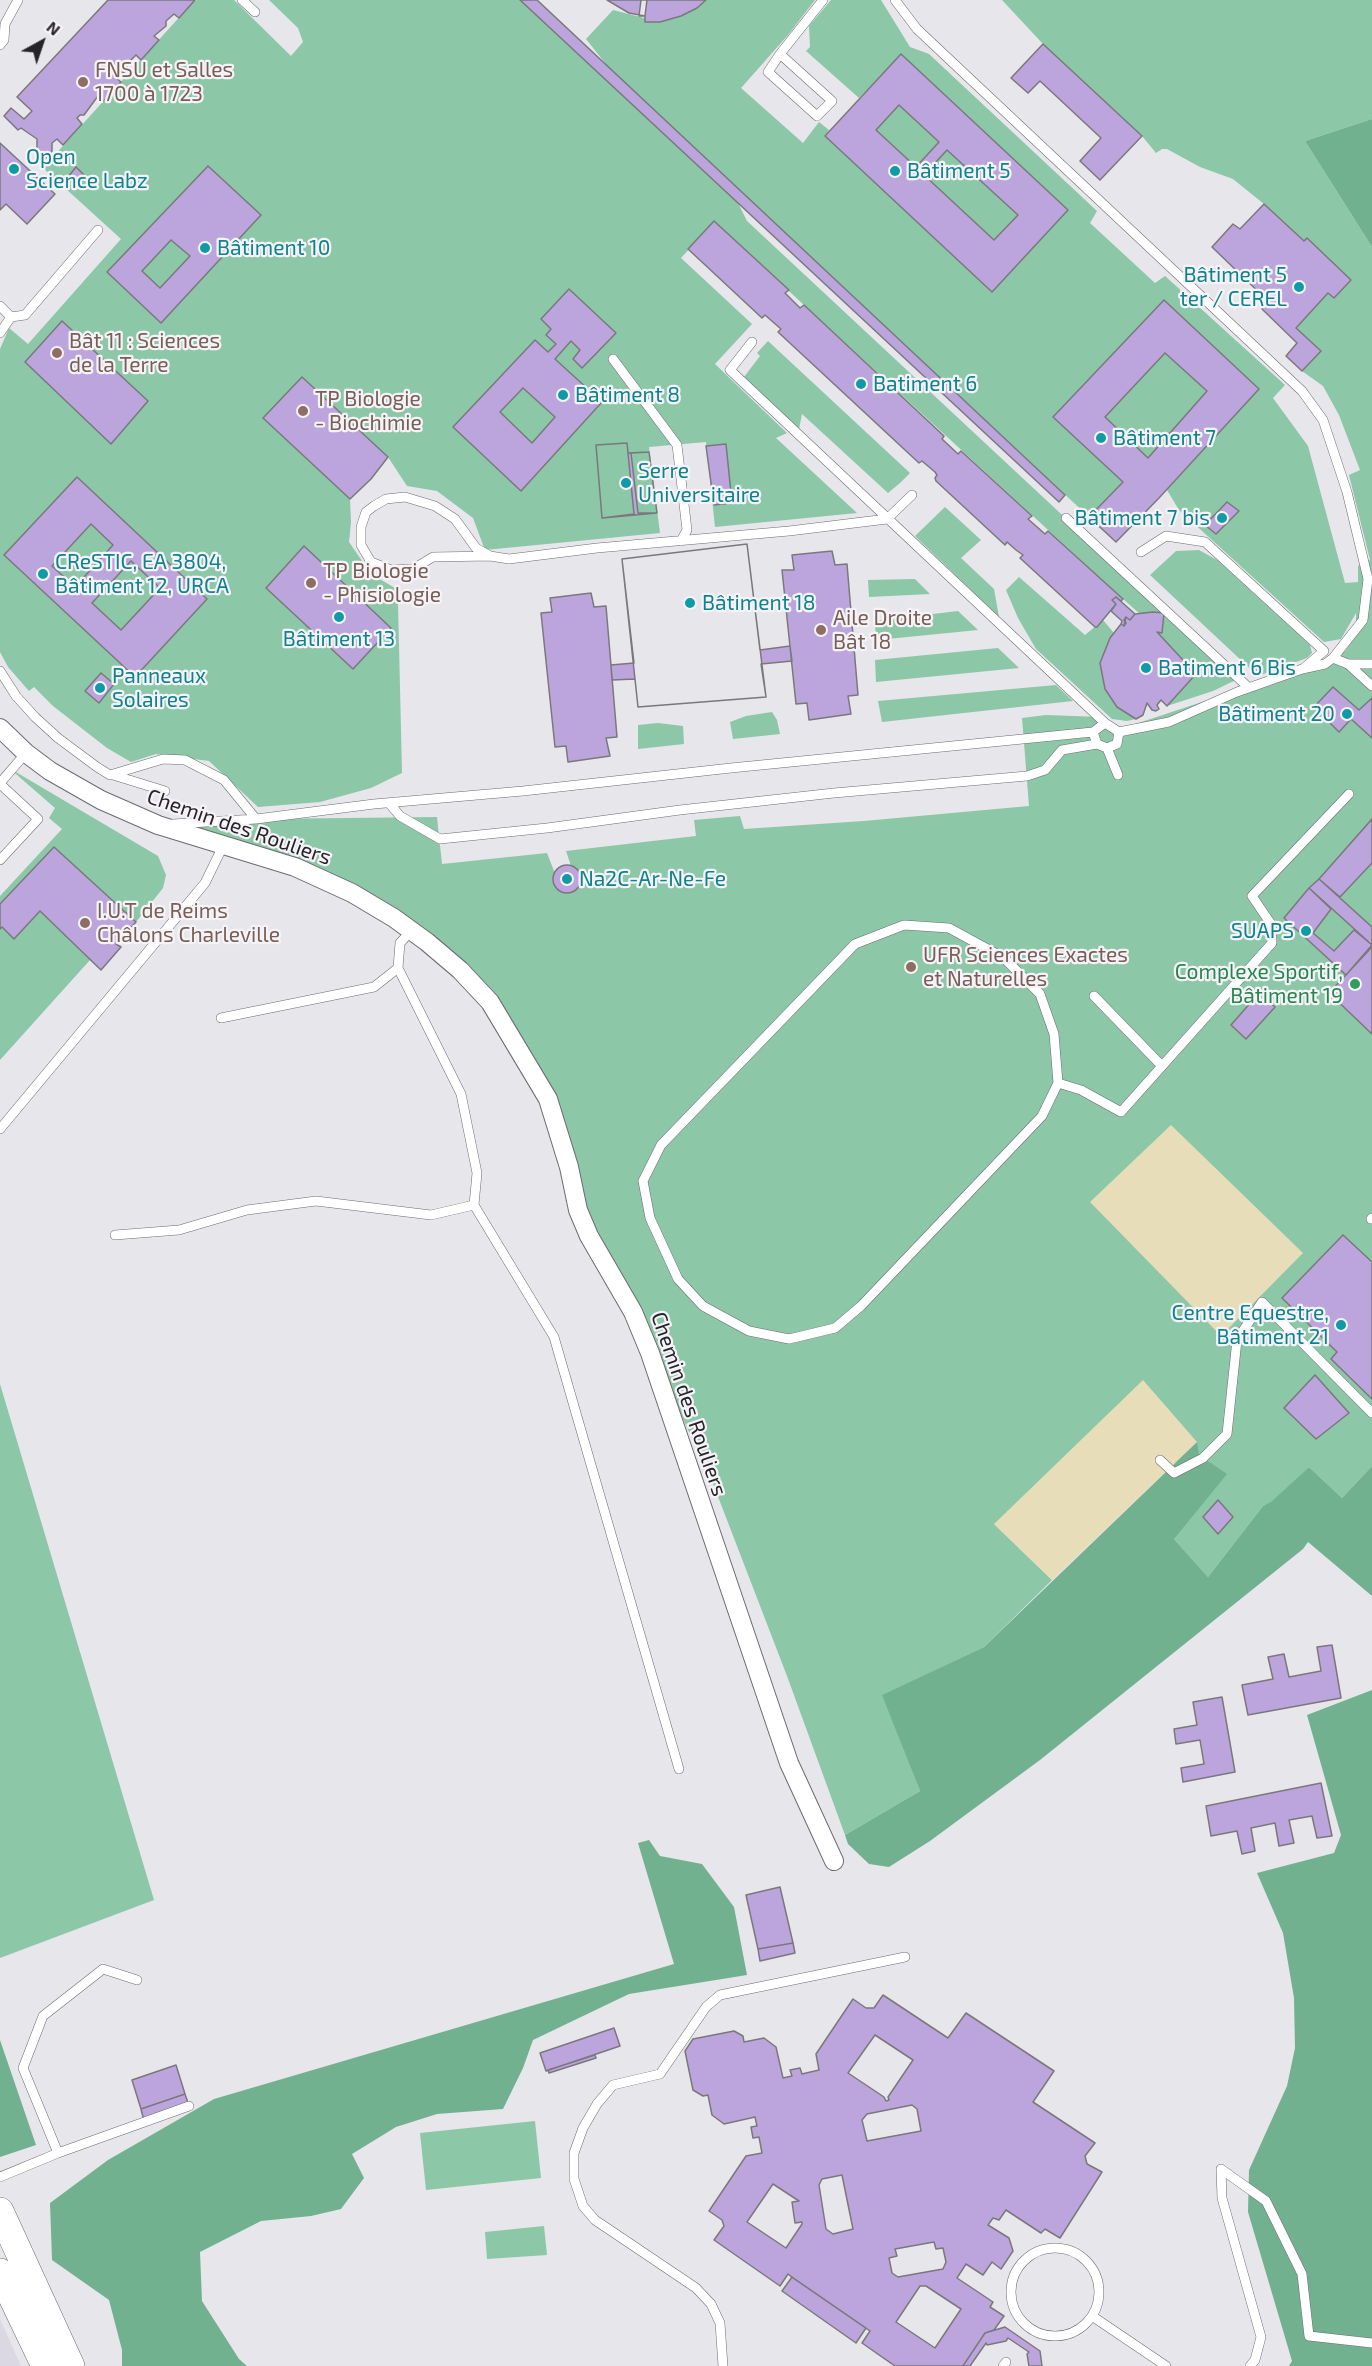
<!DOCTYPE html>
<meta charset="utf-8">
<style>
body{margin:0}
#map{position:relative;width:1372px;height:2366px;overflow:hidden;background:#e7e6ea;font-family:"Exo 2",sans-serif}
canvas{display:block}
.north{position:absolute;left:12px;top:12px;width:60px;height:60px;-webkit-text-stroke:4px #f5f3f7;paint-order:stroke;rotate:40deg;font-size:16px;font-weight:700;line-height:24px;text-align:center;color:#252426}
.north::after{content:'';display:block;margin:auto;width:21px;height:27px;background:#252426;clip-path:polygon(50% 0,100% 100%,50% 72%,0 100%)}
</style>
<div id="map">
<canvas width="1372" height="2366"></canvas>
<div class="north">N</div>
</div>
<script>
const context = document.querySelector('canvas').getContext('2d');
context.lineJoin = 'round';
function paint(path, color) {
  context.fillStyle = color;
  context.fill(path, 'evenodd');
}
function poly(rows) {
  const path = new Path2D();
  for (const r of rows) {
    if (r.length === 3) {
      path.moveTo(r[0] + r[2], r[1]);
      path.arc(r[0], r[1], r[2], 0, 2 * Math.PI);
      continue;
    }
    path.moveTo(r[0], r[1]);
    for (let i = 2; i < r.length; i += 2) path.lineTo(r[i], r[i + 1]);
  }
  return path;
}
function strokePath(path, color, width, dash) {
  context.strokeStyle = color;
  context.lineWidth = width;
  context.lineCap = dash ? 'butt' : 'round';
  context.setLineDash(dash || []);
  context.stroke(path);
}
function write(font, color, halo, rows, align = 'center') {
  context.font = font + ' "Exo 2",sans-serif';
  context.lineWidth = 4.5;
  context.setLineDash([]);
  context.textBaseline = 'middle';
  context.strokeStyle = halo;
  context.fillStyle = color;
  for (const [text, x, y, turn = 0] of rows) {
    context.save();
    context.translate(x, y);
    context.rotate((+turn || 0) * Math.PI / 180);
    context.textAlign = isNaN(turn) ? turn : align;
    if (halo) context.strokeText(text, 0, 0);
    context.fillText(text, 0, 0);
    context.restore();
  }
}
const built = poly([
 [0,2319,21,2366,0,2366]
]);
const green = poly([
 [197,0,234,0,291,56,303,42,298,28,269,0,521,0,738,203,747,221,1238,679,1213,691,1167,706,1196,674,1157,632,1162,633,1164,613,1140,614,1123,599,714,222,681,258,752,324,715,364,787,433,776,438,857,513,715,527,706,442,649,447,660,533,485,550,473,518,437,491,407,486,388,457,302,377,264,418,350,499,351,522,349,542,371,574,395,588,398,603,402,773,371,788,320,802,258,807,209,761,156,754,131,762,107,748,53,706,34,687,29,691,8,667,0,652,0,349,9,328,28,344,121,239,43,168,193,2],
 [706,0,815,0,788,35,741,88,803,143,819,122,829,130,825,136,992,291,1068,210,901,55,859,98,806,51,810,47,809,26,831,0,881,0,910,47,929,54,1097,211,1090,223,1155,283,1165,276,1285,385,1273,398,1308,446,1345,583,1358,582,1358,566,1370,560,1349,475,1360,470,1339,415,1323,386,1302,371,1320,351,1296,328,1328,293,1351,280,1307,238,1304,241,1264,204,1233,179,1200,167,1167,149,1162,149,1156,153,1142,136,1043,44,1002,0,1372,0,1372,119,1305,141,1372,247,1372,1466,1342,1498,1309,1467,1271,1503,1263,1506,1208,1577,1174,1539,1199,1455,994,1524,1052,1580,984,1647,883,1695,920,1791,845,1835,787,1676,712,1481,633,1312,589,1236,548,1099,460,970,323,879,158,825,256,819,437,817,442,864,547,853,554,871,555,885,563,893,573,892,581,881,578,871,571,866,566,851,696,836,694,820,740,816,744,829,864,821,1029,806,1022,718,1046,715,1100,717,1111,732,1302,669,1345,651,1356,635,1356,613,1341,639,1324,642,1179,510,1167,490,1259,389,1164,300,1053,417,1123,482,1089,517,609,68,586,39,613,10,660,22,688,13],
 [899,105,1018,215,994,240,876,130],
 [768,341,910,473,900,483,888,493,802,414,799,429,744,377,760,356,757,353],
 [1165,353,1207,391,1148,458,1105,417],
 [945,507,981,540,961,558,994,589,999,617,915,536],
 [1199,550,1217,560,1310,645,1312,653,1307,658,1258,676,1150,575,1176,551],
 [1019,577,1085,635,1103,620,1114,633,1100,663,1105,689,1117,707,1136,719,1127,721,1112,719,1036,649,1018,618,1006,590],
 [915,579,930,594,869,597,868,580],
 [958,611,978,630,877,640,874,621],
 [998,648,1019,668,876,682,875,660],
 [1056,685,1073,701,882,722,878,701],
 [772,712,777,720,780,734,733,739,730,722,746,716],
 [658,723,683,726,684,744,638,749,638,725],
 [9,768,158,856,166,875,163,888,136,922,54,848,0,904,0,896,62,829,49,818,55,808],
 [40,911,101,970,90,960,0,1060,0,929,2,927,14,939],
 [0,1384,154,1900,0,1958],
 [535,2121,541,2178,426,2190,420,2133],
 [544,2226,547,2255,487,2259,485,2232]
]);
const forest = poly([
 [1372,119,1372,247,1305,141],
 [1197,1442,1199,1455,1227,1474,1174,1539,1208,1577,1263,1506,1271,1502,1309,1467,1342,1498,1372,1466,1372,1596,1308,1542,1303,1549,1040,1760,930,1841,889,1867,869,1864,848,1844,845,1835,920,1791,882,1695,984,1647],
 [1372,1690,1372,2366,1289,2366,1292,2361,1248,2212,1249,2170,1287,2086,1295,2048,1294,1998,1283,1933,1257,1873,1334,1853,1341,1835,1307,1715],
 [649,1840,660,1856,702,1864,734,1907,747,1975,629,1994,533,2040,523,2068,503,2109,437,2114,396,2127,352,2154,364,2178,341,2209,311,2216,261,2221,200,2252,202,2301,239,2359,247,2366,122,2366,122,2350,109,2300,52,2260,50,2203,108,2160,214,2099,674,1964,638,1843],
 [0,2040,36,2145,0,2157]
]);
const sand = poly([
 [1171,1125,1303,1253,1221,1336,1090,1202],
 [1143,1380,1197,1442,1052,1580,994,1524]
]);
const building = poly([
 [108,0,195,0,179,18,174,14,166,21,166,26,154,36,159,40,141,60,136,55,128,63,126,71,115,77,121,82,104,101,98,96,84,115,80,115,77,118,82,124,63,145,57,139,52,143,52,151,45,159,37,152,37,139,21,128,18,130,4,116,11,108,24,119,32,111,17,97,108,0],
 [520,0,537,0,1065,495,1059,502,520,0],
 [607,0,706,0,697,8,681,16,660,22,645,22,645,16,629,13,607,0],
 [641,0,647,0,645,16,639,16,641,0],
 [1043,44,1142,136,1100,180,1080,161,1101,138,1040,81,1028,93,1011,78,1043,44],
 [901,54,1068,210,992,292,825,136,901,54],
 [899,105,939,142,916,167,876,130,899,105],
 [947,150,1018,215,994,240,924,175,947,150],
 [0,143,55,194,27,224,6,204,0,210,0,143],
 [208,166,261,215,161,323,107,272,208,166],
 [171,240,190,256,160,288,142,271,171,240],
 [76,167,85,176,76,185,68,177,76,167],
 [1264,204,1304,241,1307,238,1351,280,1334,298,1328,293,1296,328,1321,351,1302,371,1286,356,1297,343,1262,309,1268,301,1212,247,1233,224,1240,229,1264,204],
 [714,221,789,290,785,293,800,308,804,305,944,436,942,439,958,454,961,451,1032,516,1028,519,1045,534,1048,531,1123,599,1121,601,1116,597,1112,600,1116,604,1097,627,1095,627,1020,558,1023,555,1016,550,1007,542,1005,545,936,481,935,478,937,475,935,472,922,461,919,463,778,332,781,329,765,315,762,318,688,249,714,221],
 [569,289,616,333,582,368,573,359,580,350,571,341,555,359,602,402,521,491,453,427,535,340,548,352,556,344,546,335,551,329,541,319,569,289],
 [523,388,555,417,532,443,500,412,523,388],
 [1164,300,1259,389,1159,498,1116,542,1089,517,1123,482,1053,417,1164,300],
 [1165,353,1207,391,1148,458,1105,417,1165,353],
 [62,321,148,401,111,444,25,362,62,321],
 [302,377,388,457,371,479,350,499,263,418,302,377],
 [627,443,628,453,649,452,657,513,602,518,596,445,627,443],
 [627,443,634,514,602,518,596,445,627,443],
 [726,444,732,503,714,505,706,446,726,444],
 [649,452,657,513,638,513,631,453,649,452],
 [77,477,207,599,135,677,4,555,77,477],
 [91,524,113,545,75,587,52,566,91,524],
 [131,561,160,588,121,630,92,603,131,561],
 [1227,502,1239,511,1216,534,1205,525,1227,502],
 [747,544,760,650,790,646,792,661,761,664,766,697,638,707,635,679,612,680,611,665,634,663,622,559,747,544],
 [747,544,766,697,638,707,622,559,747,544],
 [304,546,391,628,353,669,266,588,304,546],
 [832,551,835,565,847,564,858,695,848,696,851,714,809,720,807,703,796,704,782,570,794,570,792,555,832,551],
 [591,593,594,607,606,606,617,737,606,738,610,756,568,762,566,746,555,747,541,613,552,612,550,598,591,593],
 [1116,597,1135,614,1130,620,1126,617,1124,626,1121,624,1122,621,1111,611,1116,604,1112,600,1116,597],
 [1153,612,1164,613,1162,633,1157,632,1196,674,1167,706,1161,700,1157,705,1159,709,1156,711,1152,710,1147,703,1143,715,1136,719,1117,707,1105,689,1100,663,1110,638,1121,624,1124,626,1126,623,1124,620,1126,617,1130,620,1135,614,1153,612],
 [101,673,114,684,99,703,85,691,101,673],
 [1333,687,1359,710,1372,698,1372,738,1351,719,1339,732,1314,707,1333,687],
 [1372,819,1372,863,1340,897,1319,879,1372,819],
 [54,847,136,922,116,944,121,947,101,970,40,911,14,939,2,927,0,929,0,904,54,847],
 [567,879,14],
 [1319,879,1372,927,1372,945,1309,888,1319,879],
 [1309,888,1331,909,1313,933,1334,951,1354,930,1372,945,1346,975,1284,918,1309,888],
 [1372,947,1372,1034,1329,993,1372,947],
 [1259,993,1275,1007,1246,1039,1231,1025,1259,993],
 [1343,1235,1372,1262,1372,1399,1331,1359,1337,1352,1282,1298,1343,1235],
 [1315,1375,1349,1413,1316,1439,1284,1408,1315,1375],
 [1218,1500,1233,1517,1218,1534,1203,1517,1218,1500],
 [1332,1645,1341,1698,1248,1715,1242,1685,1273,1679,1268,1657,1284,1654,1289,1677,1321,1671,1317,1647,1332,1645],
 [1222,1697,1235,1772,1183,1782,1181,1768,1204,1764,1200,1740,1176,1744,1174,1729,1197,1725,1193,1702,1222,1697],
 [1321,1783,1332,1836,1317,1838,1312,1816,1289,1820,1294,1843,1279,1846,1275,1823,1251,1828,1255,1851,1242,1854,1237,1831,1211,1836,1206,1806,1321,1783],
 [780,1887,793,1943,758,1949,746,1895,780,1887],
 [793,1943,795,1953,760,1961,758,1949,793,1943],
 [883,1995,948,2038,966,2013,1054,2071,1033,2102,1095,2143,1085,2156,1087,2164,1102,2172,1060,2238,1045,2229,1041,2233,1006,2210,999,2220,993,2218,988,2225,1009,2238,1013,2251,1001,2269,992,2262,983,2275,966,2264,957,2278,993,2302,990,2307,1004,2316,994,2330,985,2333,963,2366,895,2366,862,2343,870,2331,793,2278,788,2274,780,2286,714,2240,724,2226,722,2220,709,2211,746,2156,762,2153,759,2137,753,2138,751,2127,757,2126,755,2117,724,2124,712,2115,708,2095,703,2096,693,2090,685,2051,693,2039,734,2031,743,2036,744,2042,764,2038,776,2047,783,2078,792,2076,790,2070,800,2068,802,2074,819,2070,816,2054,853,1999,866,2008,874,2008,883,1995],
 [875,2035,913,2060,888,2097,889,2100,886,2101,884,2097,848,2073,875,2035],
 [912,2105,917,2109,921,2131,867,2141,862,2120,867,2114,912,2105],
 [842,2175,853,2229,833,2234,826,2229,819,2185,822,2179,842,2175],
 [773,2184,799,2201,792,2202,795,2223,802,2222,802,2224,786,2248,747,2222,773,2184],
 [934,2242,936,2249,943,2248,946,2262,943,2269,898,2277,892,2273,889,2258,897,2256,895,2249,934,2242],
 [920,2286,926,2286,961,2309,935,2348,896,2322,920,2286],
 [614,2028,620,2046,546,2071,540,2053,614,2028],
 [595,2055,596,2058,549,2073,548,2070,595,2055],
 [176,2065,185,2094,141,2109,132,2080,176,2065],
 [185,2094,189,2106,144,2121,141,2109,185,2094],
 [792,2277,866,2328,856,2343,782,2291,792,2277],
 [1005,2327,1040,2351,1042,2366,1029,2366,1027,2354,1029,2352,1008,2338,1006,2341,987,2345,986,2343,970,2366,963,2366,985,2333,1005,2327]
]);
const service = poly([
 [242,0,255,12],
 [895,0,917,29,1302,391,1323,420,1347,492,1368,579,1363,620,1333,658,1325,664,1302,669,1237,692,1169,722,1119,732],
 [0,45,4,40,5,24,18,0],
 [780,54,768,72,817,116,832,101,780,54,823,0],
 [0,306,11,317,0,333],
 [11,317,25,315,98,230],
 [752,342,730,370,1105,723],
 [613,359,677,445,687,530,681,541],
 [1066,518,1248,687],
 [1141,552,1166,536,1205,542,1324,651,1304,668],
 [490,556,476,548,455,519,435,506,405,497,386,499,374,506,366,512,361,527,361,545,371,562,391,570,413,569,433,557,490,556,509,559,597,548,789,531,887,519,912,495],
 [1333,658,1348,664,1372,664],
 [1348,664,1372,686],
 [0,671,16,696,35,717,58,738,97,767,110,775,163,759,185,760,224,780,256,819],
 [1107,748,1118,775],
 [113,775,165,791],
 [0,783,26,753],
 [0,784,38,819,0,860],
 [389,803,400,816,440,839,547,828,680,810,834,793,1027,776,1045,770,1062,750,1097,744],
 [173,824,256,819,374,804,523,791,731,768,1093,732,1105,723,1119,732,1117,744,1107,748,1097,744,1093,732],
 [398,968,461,1094,477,1173,474,1205,554,1337,679,1769],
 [1094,996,1161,1065],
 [221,1018,374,987,398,968,400,943,411,931],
 [1058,1083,1042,1116,861,1306,835,1328,789,1339,749,1331,703,1306,678,1279,650,1218,643,1181,661,1145,855,944,904,925,949,928,1004,958,1040,994,1054,1034,1058,1083,1081,1090,1121,1112,1272,943,1271,924,1252,896,1349,794],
 [0,1129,205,883,223,846],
 [1371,1219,1372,1218],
 [115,1235,179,1230,247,1210,316,1201,431,1215,474,1205],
 [1160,1460,1174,1473,1203,1458,1227,1434,1237,1340,1262,1302,1372,1413],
 [58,2153,189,2106],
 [1221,2169,1266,2201,1302,2274,1309,2336,1372,2343],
 [1221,2169,1222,2198,1261,2337,1255,2360,1250,2366],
 [0,2177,58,2153,23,2068,43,2016,103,1969,137,1980],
 [1055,2292,44],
 [1092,2316,1166,2366],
 [723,2366,720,2323,711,2304,696,2288,595,2220,583,2206,574,2179,574,2153,583,2128,597,2104,613,2085,660,2074,706,2007,720,1995,905,1957],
 [1003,2366,1006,2362]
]);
const minor = poly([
 [0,728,26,753,50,771,101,800,158,825,295,867,352,893,394,918,427,942,460,970,490,1002,548,1099,569,1167,578,1210,589,1236,633,1312,650,1353,789,1763,834,1861]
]);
const primary = poly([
 [0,2211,71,2366],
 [0,2272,45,2366]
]);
const markers = [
 [83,82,6,"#8d6e63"],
 [14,169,6,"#0f9aa8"],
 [895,171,6,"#0f9aa8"],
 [205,248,6,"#0f9aa8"],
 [1299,287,6,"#0f9aa8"],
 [57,353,6,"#8d6e63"],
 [861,384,6,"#0f9aa8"],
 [563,395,6,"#0f9aa8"],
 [303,411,6,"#8d6e63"],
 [1101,438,6,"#0f9aa8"],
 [626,483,6,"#0f9aa8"],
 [1222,518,6,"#0f9aa8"],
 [43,574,6,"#0f9aa8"],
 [311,583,6,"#8d6e63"],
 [690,603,6,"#0f9aa8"],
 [339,617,6,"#0f9aa8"],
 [821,630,6,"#8d6e63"],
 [1146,668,6,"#0f9aa8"],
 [100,688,6,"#0f9aa8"],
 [1347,714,6,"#0f9aa8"],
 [567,879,6,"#0f9aa8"],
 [85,923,6,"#8d6e63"],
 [1306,931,6,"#0f9aa8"],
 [911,967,6,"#8d6e63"],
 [1355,984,6,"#2e9e5b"],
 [1341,1325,6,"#0f9aa8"]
];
const educationNames = [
 ["FNSU et Salles",95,70],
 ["1700 à 1723",95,94],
 ["Bât 11 : Sciences",69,341],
 ["de la Terre",69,365],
 ["TP Biologie",315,399],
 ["- Biochimie",315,423],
 ["TP Biologie",323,571],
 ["- Phisiologie",323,595],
 ["Aile Droite",833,618],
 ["Bât 18",833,642],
 ["I.U.T de Reims",97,911],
 ["Châlons Charleville",97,935],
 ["UFR Sciences Exactes",923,955],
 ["et Naturelles",923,979]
];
const cultureNames = [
 ["Open",26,157],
 ["Science Labz",26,181],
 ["Bâtiment 5",907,171],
 ["Bâtiment 10",217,248],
 ["Bâtiment 5",1287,275,"right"],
 ["ter / CEREL",1287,299,"right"],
 ["Batiment 6",873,384],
 ["Bâtiment 8",575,395],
 ["Bâtiment 7",1113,438],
 ["Serre",638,471],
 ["Universitaire",638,495],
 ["Bâtiment 7 bis",1210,518,"right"],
 ["CReSTIC, EA 3804,",55,562],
 ["Bâtiment 12, URCA",55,586],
 ["Bâtiment 18",702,603],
 ["Bâtiment 13",339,639,"center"],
 ["Batiment 6 Bis",1158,668],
 ["Panneaux",112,676],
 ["Solaires",112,700],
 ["Bâtiment 20",1335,714,"right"],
 ["Na2C-Ar-Ne-Fe",579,879],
 ["SUAPS",1294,931,"right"],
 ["Centre Equestre,",1329,1313,"right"],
 ["Bâtiment 21",1329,1337,"right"]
];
const streetNames = [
 ["Chemin des Rouliers",239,827,19],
 ["Chemin des Rouliers",689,1404,71]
];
const leisureNames = [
 ["Complexe Sportif,",1343,972],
 ["Bâtiment 19",1343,996]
];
paint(built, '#dcd8e3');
paint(green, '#8cc7a7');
paint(forest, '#72b190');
paint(sand, '#e7ddb8');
paint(building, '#bca5dc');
strokePath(building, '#7a787c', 1.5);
strokePath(service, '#6d6b6f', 10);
strokePath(minor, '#6d6b6f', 20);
strokePath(primary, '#6d6b6f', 28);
strokePath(service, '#fff', 9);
strokePath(minor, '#fff', 18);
strokePath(primary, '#fff', 27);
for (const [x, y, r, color] of markers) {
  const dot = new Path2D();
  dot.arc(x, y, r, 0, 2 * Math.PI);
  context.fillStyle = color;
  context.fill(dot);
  strokePath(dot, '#f5f3f7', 2);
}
write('21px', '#785e54', '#f5f3f7', educationNames, 'left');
write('21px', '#0d838f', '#f5f3f7', cultureNames, 'left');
write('21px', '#252426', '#f5f3f7', streetNames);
write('21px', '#27864d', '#f5f3f7', leisureNames, 'right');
</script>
